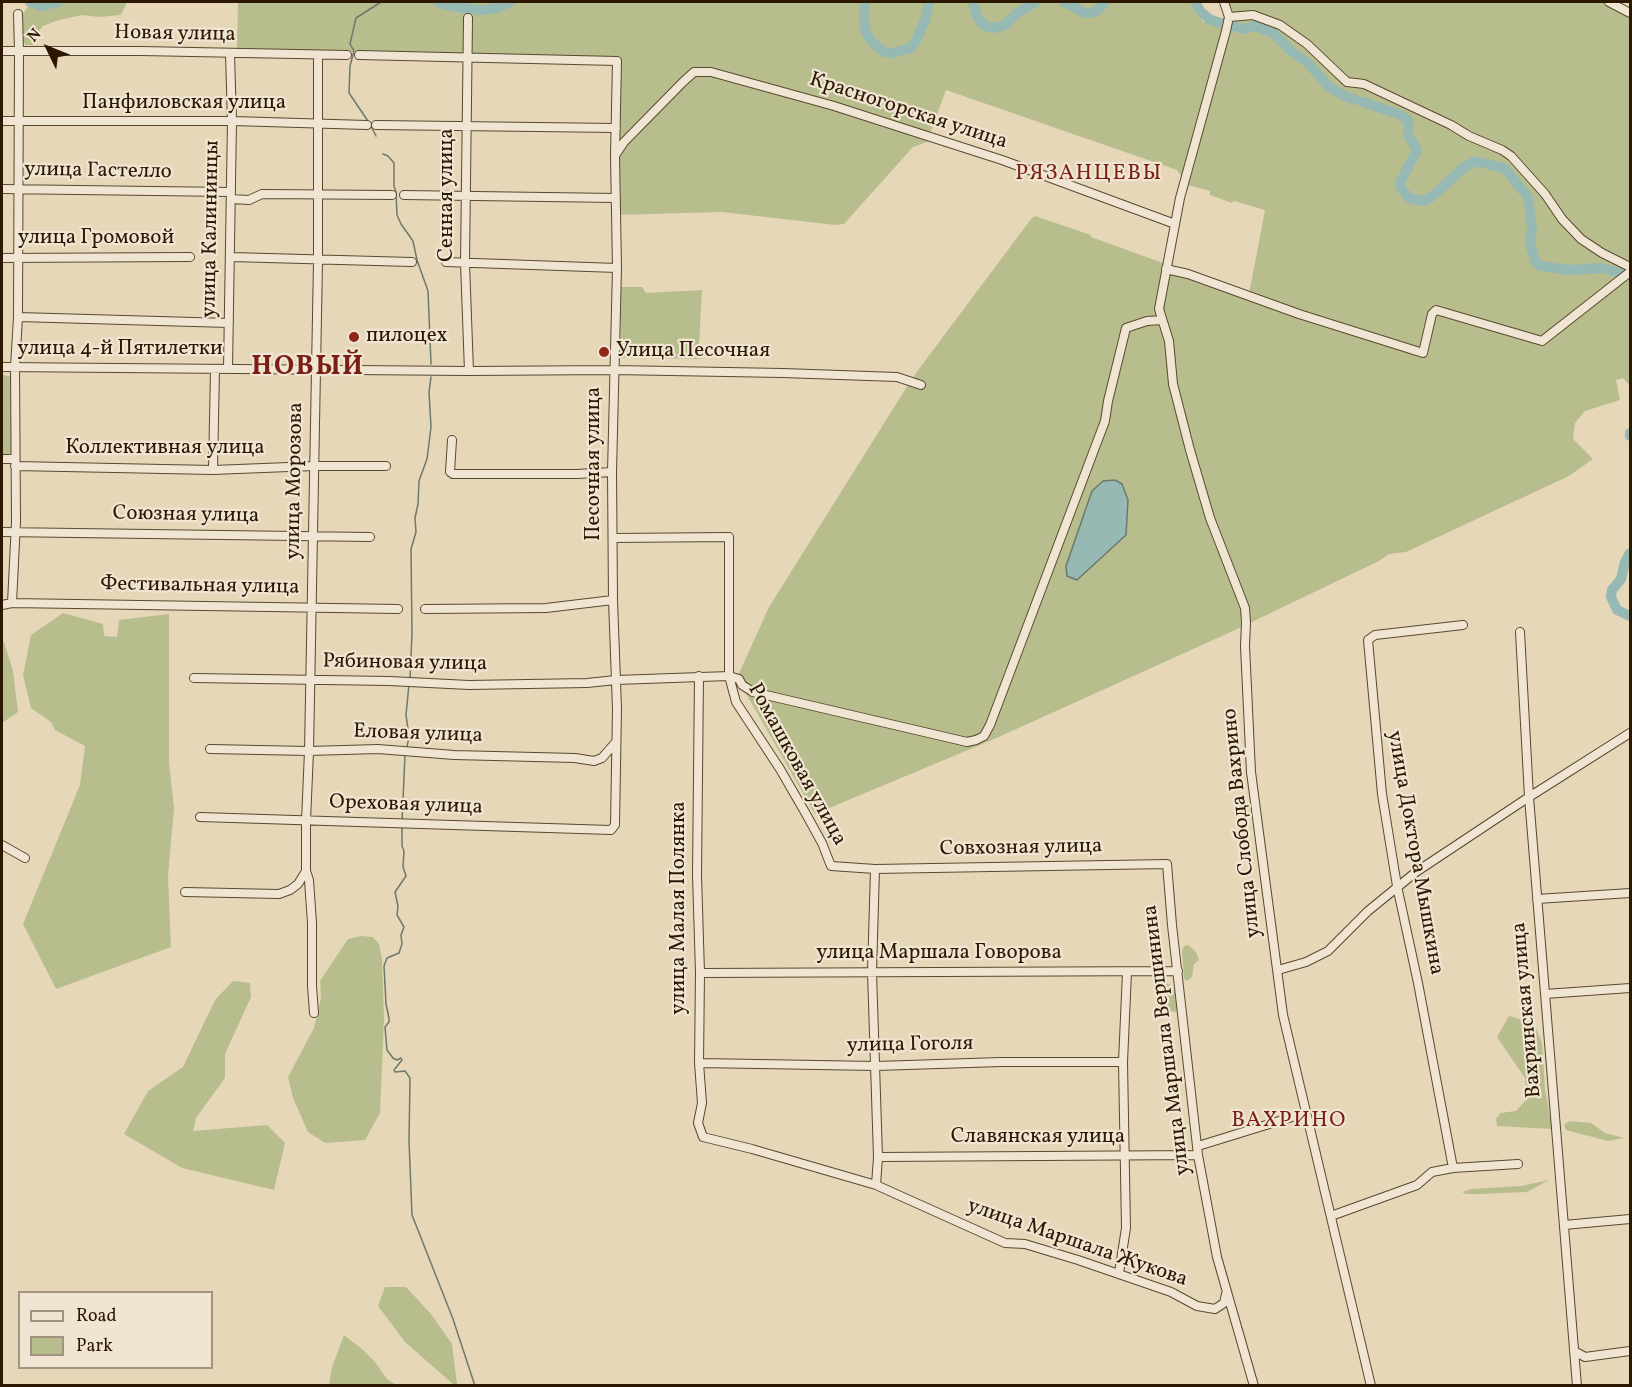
<!DOCTYPE html>
<meta charset="utf-8">
<style>
body{margin:0}
#map{position:relative;width:1632px;height:1387px;overflow:hidden;background:#e6d7b9;font-family:Vollkorn,serif}
canvas{display:block}
.frame{position:absolute;inset:0;border:3px solid #2c1801;pointer-events:none}
.legend{position:absolute;left:18px;top:1291px;width:195px;height:78px;box-sizing:border-box;background:#efe5d2;border:2px solid #a1937e;margin:0;padding:8px 10px;list-style:none;font-size:18px;color:#2c1801}
.legend li{display:flex;align-items:center;gap:12px;height:30px}
.legend b{width:30px;border:2px solid #a1937e}
.north{position:absolute;left:18px;top:18px;width:60px;height:60px;-webkit-text-stroke:4px #efe5d2;paint-order:stroke;rotate:313deg;font-size:16px;font-weight:700;line-height:24px;text-align:center;color:#2c1801}
.north::after{content:'';display:block;margin:auto;width:21px;height:27px;background:#2c1801;clip-path:polygon(50% 0,100% 100%,50% 72%,0 100%)}
</style>
<div id="map">
<canvas width="1632" height="1387"></canvas>
<div class="frame"></div>
<ul class="legend">
<li><b style="height:8px;background:#efe5d2"></b>Road</li>
<li><b style="height:16px;background:#b8bd8d"></b>Park</li>
</ul>
<div class="north">N</div>
</div>
<script>
const context = document.querySelector('canvas').getContext('2d');
context.lineJoin = 'round';
function paint(path, color) {
  context.fillStyle = color;
  context.fill(path, 'evenodd');
}
function poly(rows) {
  const path = new Path2D();
  for (const r of rows) {
    path.moveTo(r[0], r[1]);
    for (let i = 2; i < r.length; i += 2) path.lineTo(r[i], r[i + 1]);
  }
  return path;
}
function strokePath(path, color, width, dash) {
  context.strokeStyle = color;
  context.lineWidth = width;
  context.lineCap = dash ? 'butt' : 'round';
  context.setLineDash(dash || []);
  context.stroke(path);
}
function write(font, color, halo, rows, align = 'center') {
  context.font = font + ' Vollkorn,serif';
  context.lineWidth = 4.5;
  context.setLineDash([]);
  context.textBaseline = 'middle';
  context.strokeStyle = halo;
  context.fillStyle = color;
  for (const [text, x, y, turn = 0] of rows) {
    context.save();
    context.translate(x, y);
    context.rotate((+turn || 0) * Math.PI / 180);
    context.textAlign = isNaN(turn) ? turn : align;
    if (halo) context.strokeText(text, 0, 0);
    context.fillText(text, 0, 0);
    context.restore();
  }
}
const green = poly([
 [64,2,127,2,121,15,99,17,82,15,59,20,43,26,37,34,38,39,34,45,26,45,21,40,21,16,28,7,54,5],
 [238,2,1191,2,1203,22,1228,17,1225,2,1606,2,1630,14,1630,386,1623,378,1616,380,1620,400,1585,411,1575,423,1573,439,1593,459,1569,476,1406,552,1389,554,1379,561,1233,631,992,740,815,814,737,678,769,607,913,377,1031,219,1035,216,1091,235,1091,237,1249,294,1265,210,1234,201,1232,203,1210,195,1210,191,1188,185,1177,170,946,90,927,142,913,147,844,224,835,225,722,212,614,215,614,60,237,48],
 [621,287,642,287,646,293,702,290,699,344,702,351,701,359,620,358],
 [2,375,10,376,12,379,12,451,8,456,2,456],
 [63,613,103,624,104,636,117,637,119,620,169,614,169,763,174,808,168,876,171,947,56,989,23,924,80,785,85,746,55,730,51,722,31,708,23,675,31,635],
 [2,642,4,642,13,671,18,712,2,723],
 [361,936,373,937,379,944,382,958,384,1018,380,1113,365,1140,325,1143,308,1132,293,1098,288,1077,314,1028,321,998,320,981,348,939],
 [1188,945,1196,952,1199,960,1194,964,1192,977,1187,981,1184,979,1182,951,1184,946],
 [233,981,250,983,251,997,225,1054,225,1078,196,1118,193,1131,267,1125,285,1143,274,1190,182,1168,124,1134,148,1091,183,1067,215,1000],
 [1153,982,1169,984,1178,996,1178,1012,1158,1011],
 [1509,1016,1534,1023,1542,1043,1545,1089,1552,1129,1497,1126,1496,1119,1500,1113,1516,1111,1526,1100,1525,1078,1497,1037],
 [1569,1121,1591,1123,1605,1133,1624,1138,1608,1141,1566,1130,1564,1125],
 [1549,1180,1527,1192,1481,1194,1466,1194,1462,1192,1472,1189,1521,1186],
 [385,1287,406,1287,431,1314,452,1344,457,1385,454,1385,405,1342,378,1306],
 [344,1335,362,1349,375,1362,387,1379,396,1385,329,1385,332,1367]
]);
const water = poly([
 [1115,480,1122,484,1128,500,1126,535,1077,580,1067,576,1066,566,1092,491,1103,481,1115,480]
]);
const stream = poly([
 [376,136,370,124,349,93,350,66,354,51,350,44,356,18,381,2],
 [383,154,388,156,394,163,394,186,396,192,397,215,401,224,413,241,417,260,428,291,431,364],
 [410,679,412,634,411,549,416,532,415,518,418,504,419,481,427,459,431,427,429,392,431,377],
 [407,747,409,736,406,715,409,684],
 [402,822,405,755],
 [402,826,402,846,404,851,403,867,406,876,395,892,398,906,397,915,404,927,401,935,402,944,399,953,387,958,384,966,386,1004,389,1018,389,1022,385,1027,387,1050,393,1058,397,1060,401,1058,402,1060,394,1070,395,1072,405,1071,410,1078,409,1141,412,1215,453,1319,475,1386]
]);
const river = poly([
 [30,2,42,6,58,2],
 [438,2,446,5,462,8,482,10,497,8,510,2],
 [865,2,864,21,866,32,871,41,884,52,893,53,910,48,915,43,925,20,929,2],
 [973,2,977,16,981,22,987,27,996,28,1005,25,1017,13,1036,2],
 [1064,2,1085,13,1091,13,1099,9,1105,2],
 [1195,2,1201,12,1209,19,1223,24],
 [1230,25,1243,29,1255,26,1273,33,1292,52,1308,63,1328,86,1342,95,1356,100],
 [1363,102,1398,114,1407,119,1409,123,1408,135,1417,150,1401,181,1401,188,1409,198,1423,201,1433,196,1462,169,1473,162,1478,162,1499,167,1505,169,1528,197,1532,229,1530,244,1535,261,1540,266,1568,270,1602,268,1623,274],
 [1630,433,1630,436],
 [1630,553,1625,562,1621,579,1612,590,1611,597,1617,610,1630,616]
]);
const minor = poly([
 [1224,2,1229,17,1226,31,1180,198,1159,309,1169,341,1173,384,1190,450,1210,518,1245,608,1246,622,1245,646,1251,772,1283,1015,1371,1386],
 [1609,2,1630,13],
 [1229,17,1253,15,1280,25,1307,44,1347,82,1364,84,1451,125,1469,136,1502,150,1511,156,1545,194,1562,219,1581,239,1602,253,1630,267],
 [468,18,465,263,469,371],
 [2,51,141,51,347,55],
 [2,121,232,121,367,125],
 [376,125,616,128],
 [616,154,624,142,683,82,694,72,711,72,834,106,1002,160,1175,224],
 [2,189,230,192],
 [404,195,616,198],
 [231,199,249,200,262,194,392,195],
 [231,257,412,262],
 [2,258,190,257],
 [446,262,617,268],
 [1166,269,1188,274,1299,314,1423,353,1432,314,1436,310,1542,341,1630,272],
 [18,317,229,323],
 [2,367,469,371,614,370,783,373,897,377,921,385],
 [228,369,232,121,230,54],
 [452,440,450,472,453,474,577,474,612,472],
 [2,459,15,459],
 [15,466,213,470,314,466,386,466],
 [213,470,215,369],
 [2,532,370,537],
 [613,538,729,537,729,676,736,702,780,769,806,814,822,843,831,866,875,869,1167,864,1172,925,1198,1155,1217,1257,1254,1386],
 [12,603,16,522,15,367,18,317,19,51,18,14],
 [2,605,12,603,398,609],
 [425,609,546,608,613,600],
 [1520,632,1529,797,1577,1386],
 [699,676,697,875,700,973,699,1063,702,1103,698,1123,703,1137,752,1149,876,1185,1005,1243,1025,1244,1078,1260,1171,1292,1197,1306,1215,1309,1224,1303,1226,1294],
 [194,678,389,681,469,685,587,683,616,680,729,676,739,679,742,685,753,692,967,742,976,740,984,736,990,725,1105,421,1108,401,1126,328,1147,321,1162,320],
 [210,749,309,751,378,749,454,755,575,758,594,761,602,758,616,742],
 [200,817,611,830,615,825,617,709,613,600,612,472,617,268,615,156,617,61,359,55],
 [2,845,25,858],
 [875,869,872,972,878,1157,876,1185],
 [185,892,279,894,290,890,298,884,306,871],
 [1537,899,1630,893],
 [1278,970,1306,962,1328,951,1368,911,1416,872,1529,797,1630,733],
 [700,973,1178,971],
 [1545,994,1630,988],
 [314,1013,312,986,312,923,309,880,306,871,306,821,309,751,318,261,318,55],
 [699,1063,876,1066,1001,1062,1123,1062],
 [1198,1146,1305,1113],
 [878,1157,1198,1155],
 [1453,1168,1418,983,1397,886,1382,794,1368,640,1375,635,1463,625],
 [1331,1216,1417,1185,1432,1172,1453,1168,1518,1164],
 [1564,1225,1630,1219],
 [1119,1273,1126,1228,1123,1062,1127,972],
 [1574,1351,1585,1357,1630,1351]
]);
const markers = [
 [354,337,6,"#8f2418"],
 [604,352,6,"#8f2418"]
];
const streetNames = [
 ["Новая улица",175,35,1],
 ["Панфиловская улица",184,104],
 ["Красногорская улица",908,112,18],
 ["улица Гастелло",98,172,1],
 ["Сенная улица",448,195,-90],
 ["улица Калининцы",212,229,-89],
 ["улица Громовой",96,239],
 ["улица 4-й Пятилетки",120,350],
 ["Коллективная улица",165,449],
 ["Песочная улица",595,464,-90],
 ["улица Морозова",296,481,-89],
 ["Союзная улица",186,516,1],
 ["Фестивальная улица",200,587,1],
 ["Рябиновая улица",405,664,1],
 ["Еловая улица",418,735,2],
 ["Ромашковая улица",796,765,61],
 ["Ореховая улица",406,806,2],
 ["улица Слобода Вахрино",1243,823,-96],
 ["Совхозная улица",1021,849,-1],
 ["улица Доктора Мышкина",1414,853,80],
 ["улица Малая Полянка",680,908,-90],
 ["улица Маршала Говорова",939,954],
 ["Вахринская улица",1528,1010,-95],
 ["улица Маршала Вершинина",1168,1040,-97],
 ["улица Гоголя",910,1046,-1],
 ["Славянская улица",1038,1138],
 ["улица Маршала Жукова",1077,1244,19]
];
const poiNames = [
 ["пилоцех",366,337],
 ["Улица Песочная",616,352]
];
const neighbourhoodNames = [
 ["РЯЗАНЦЕВЫ",1089,175],
 ["ВАХРИНО",1289,1122]
];
const districtNames = [
 ["НОВЫЙ",308,369]
];
paint(green, '#b8bd8d');
paint(water, '#96b9b3');
strokePath(water, '#6c796c', 1.5);
strokePath(stream, '#6c796c', 1.5);
strokePath(river, '#96b9b3', 10);
strokePath(minor, '#5a482f', 10);
strokePath(minor, '#efe5d2', 8);
for (const [x, y, r, color] of markers) {
  const dot = new Path2D();
  dot.arc(x, y, r, 0, 2 * Math.PI);
  context.fillStyle = color;
  context.fill(dot);
  strokePath(dot, '#efe5d2', 2);
}
write('21px', '#2c1801', '#efe5d2', streetNames);
write('21px', '#2c1801', '#efe5d2', poiNames, 'left');
context.letterSpacing = '1.5px';
write('22px', '#7a1f14', '#efe5d2', neighbourhoodNames);
context.letterSpacing = '0px';
context.letterSpacing = '1.5px';
write('bold 27px', '#7a1f14', '#efe5d2', districtNames);
context.letterSpacing = '0px';
</script>
